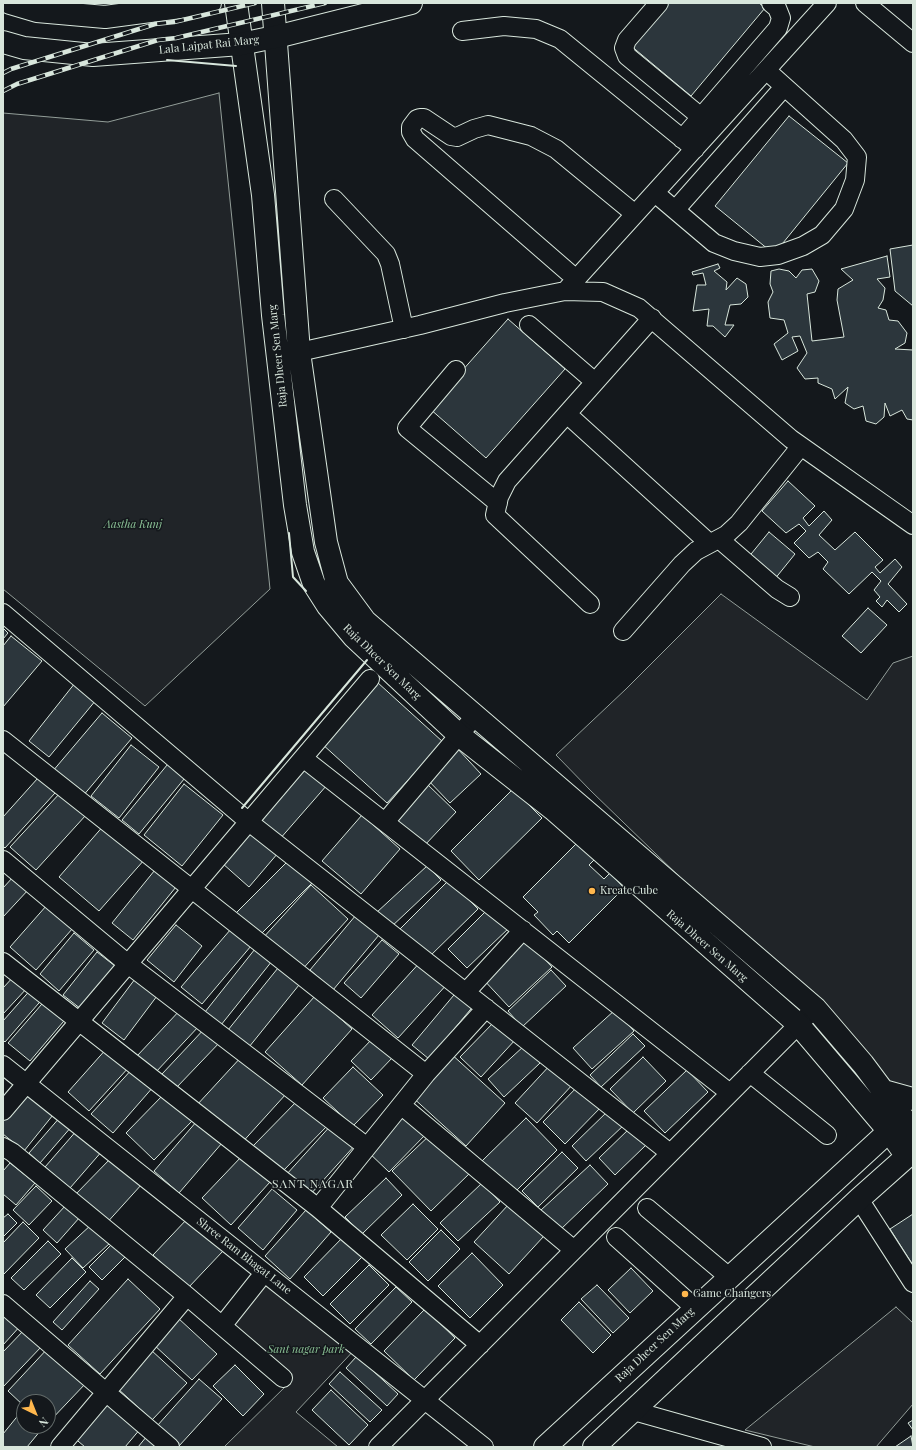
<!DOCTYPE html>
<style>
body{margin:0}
#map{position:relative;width:916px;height:1450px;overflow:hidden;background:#14181c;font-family:"Playfair Display",serif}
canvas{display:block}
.frame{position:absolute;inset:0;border:4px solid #d8e6dc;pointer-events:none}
.north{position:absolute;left:16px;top:1394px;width:40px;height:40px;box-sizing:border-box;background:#14181c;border:1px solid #626a69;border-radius:50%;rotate:137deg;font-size:11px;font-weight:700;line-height:16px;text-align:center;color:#d8e6dc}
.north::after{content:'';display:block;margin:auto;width:14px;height:18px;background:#ffb74d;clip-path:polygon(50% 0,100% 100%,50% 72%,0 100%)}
</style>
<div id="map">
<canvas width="916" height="1450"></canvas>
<div class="frame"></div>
<div class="north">N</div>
</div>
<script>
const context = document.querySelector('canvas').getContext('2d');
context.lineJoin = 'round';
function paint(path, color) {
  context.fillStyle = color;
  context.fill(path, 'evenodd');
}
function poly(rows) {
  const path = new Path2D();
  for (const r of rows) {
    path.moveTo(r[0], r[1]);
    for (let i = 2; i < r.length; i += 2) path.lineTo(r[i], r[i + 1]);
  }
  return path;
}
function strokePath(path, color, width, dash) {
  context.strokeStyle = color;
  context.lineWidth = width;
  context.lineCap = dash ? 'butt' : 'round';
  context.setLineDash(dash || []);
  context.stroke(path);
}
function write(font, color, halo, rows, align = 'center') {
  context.font = font + ' "Playfair Display",serif';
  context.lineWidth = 3;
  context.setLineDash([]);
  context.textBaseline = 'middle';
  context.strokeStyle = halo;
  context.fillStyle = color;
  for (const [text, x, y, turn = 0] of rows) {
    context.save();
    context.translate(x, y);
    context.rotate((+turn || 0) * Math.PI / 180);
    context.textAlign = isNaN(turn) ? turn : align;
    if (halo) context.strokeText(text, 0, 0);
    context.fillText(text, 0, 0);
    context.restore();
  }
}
const green = poly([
 [219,93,270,589,145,706,3,589,3,113,108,122,219,93],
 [721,594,867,700,893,663,913,656,913,1103,591,791,556,755,626,689,721,594],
 [264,1273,358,1346,296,1412,338,1447,224,1447,290,1382,226,1321,264,1273],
 [896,1307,913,1323,913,1404,876,1447,815,1447,745,1430,896,1307]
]);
const building = poly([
 [666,3,759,3,765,8,691,96,630,45,666,3],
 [789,116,848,163,774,254,715,206,789,116],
 [913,245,913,306,895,291,890,249,913,245],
 [887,256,890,277,877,279,885,288,883,300,878,308,886,310,889,320,898,321,907,333,905,343,895,349,913,350,913,420,907,419,902,410,890,416,885,403,884,417,876,424,866,421,863,406,854,409,845,403,848,387,835,399,832,389,818,383,818,378,805,379,797,368,807,353,800,336,792,337,798,351,782,360,774,344,788,333,784,320,770,318,768,302,773,292,770,284,771,271,779,269,789,271,796,278,802,270,812,269,819,281,815,292,807,294,812,341,844,337,837,300,838,289,853,280,841,269,887,256],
 [718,264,720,268,714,271,727,282,726,290,737,278,746,284,748,297,741,304,730,305,725,325,734,325,725,337,713,326,707,326,709,309,693,311,697,285,706,285,703,273,693,275,692,272,718,264],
 [508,319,565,369,486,458,429,408,508,319],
 [788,481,815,506,803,518,809,526,824,511,832,520,819,535,835,550,855,532,883,560,875,567,880,573,895,559,902,567,888,584,907,604,899,612,887,600,882,607,876,601,880,597,874,590,881,581,872,572,849,594,823,569,828,562,818,552,809,558,794,543,806,531,799,524,786,533,762,511,788,481],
 [769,532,795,554,774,580,747,559,769,532],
 [868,608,887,625,861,653,842,636,868,608],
 [3,628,8,633,3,639,3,628],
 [11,636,42,661,3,707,3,646,11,636],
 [377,682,443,742,387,803,321,743,377,682],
 [75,683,96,700,49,757,29,741,75,683],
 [102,713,132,738,82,797,52,772,102,713],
 [131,745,159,767,119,818,91,796,131,745],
 [456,747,481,774,450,803,425,777,456,747],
 [172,759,189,773,139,834,122,820,172,759],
 [304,765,327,785,279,840,256,820,304,765],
 [38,778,55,793,5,848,3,846,3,817,38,778],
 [426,783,456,812,424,846,393,818,426,783],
 [184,784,223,815,182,866,144,835,184,784],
 [513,789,542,818,479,880,451,851,513,789],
 [61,792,86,815,36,870,10,847,61,792],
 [362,815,400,849,361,894,322,861,362,815],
 [105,824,145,859,99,911,59,877,105,824],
 [251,830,278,853,249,887,222,863,251,830],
 [578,842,595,859,589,865,604,879,610,873,624,888,569,943,557,931,553,935,534,915,538,912,523,897,578,842],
 [291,858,314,881,257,938,234,915,291,858],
 [159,865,180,882,133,940,112,923,159,865],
 [427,866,441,880,390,928,376,913,427,866],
 [14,876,29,889,3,917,3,888,14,876],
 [449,880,478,909,427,959,399,930,449,880],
 [311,885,348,919,299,973,262,939,311,885],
 [47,905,73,928,36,970,10,947,47,905],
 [490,907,510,927,467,968,448,949,490,907],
 [356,915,379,935,333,990,310,970,356,915],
 [176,925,202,946,174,982,147,960,176,925],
 [231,929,251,946,202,1004,181,987,231,929],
 [74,933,94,950,59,991,40,974,74,933],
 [525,938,552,967,509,1007,482,978,525,938],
 [382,940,399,954,361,998,344,983,382,940],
 [255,949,272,961,221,1025,205,1012,255,949],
 [97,952,115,966,81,1009,63,995,97,952],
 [423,959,449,982,398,1038,372,1015,423,959],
 [278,968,299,985,249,1047,228,1030,278,968],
 [551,970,566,986,522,1027,508,1011,551,970],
 [15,975,28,987,3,1014,3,988,15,975],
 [138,975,160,992,124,1040,102,1023,138,975],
 [33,987,45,996,5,1042,3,1040,3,1021,33,987],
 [459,989,475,1004,429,1059,412,1045,459,989],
 [315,996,352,1029,302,1085,265,1052,315,996],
 [48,997,69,1015,30,1061,8,1043,48,997],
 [182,1008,200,1025,155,1073,137,1056,182,1008],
 [615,1010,634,1031,592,1069,573,1048,615,1010],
 [496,1020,516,1039,481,1077,460,1057,496,1020],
 [207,1026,222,1040,176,1088,162,1074,207,1026],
 [633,1034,645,1046,601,1087,590,1075,633,1034],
 [373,1038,393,1057,371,1080,351,1061,373,1038],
 [524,1046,540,1063,504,1097,488,1079,524,1046],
 [108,1047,130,1066,89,1111,68,1092,108,1047],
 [449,1052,505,1103,466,1146,410,1095,449,1052],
 [243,1055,286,1094,239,1146,196,1106,243,1055],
 [643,1057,666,1081,633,1113,610,1089,643,1057],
 [552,1063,574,1083,537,1123,515,1103,552,1063],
 [134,1067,154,1086,113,1133,91,1114,134,1067],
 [353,1067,383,1095,353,1126,323,1098,353,1067],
 [687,1070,708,1092,665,1133,644,1111,687,1070],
 [581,1083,603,1105,565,1144,543,1122,581,1083],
 [29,1088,57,1110,24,1151,3,1134,3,1120,29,1088],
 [164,1094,192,1121,154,1160,126,1133,164,1094],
 [300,1098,328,1125,281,1173,253,1146,300,1098],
 [610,1109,625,1124,586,1161,572,1146,610,1109],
 [403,1111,427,1133,389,1172,366,1150,403,1111],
 [61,1116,72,1126,40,1163,29,1153,61,1116],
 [526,1118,557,1150,514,1193,482,1161,526,1118],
 [197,1121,222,1143,179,1193,154,1171,197,1121],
 [333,1123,356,1144,309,1196,286,1175,333,1123],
 [630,1128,646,1145,615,1175,599,1158,630,1128],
 [78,1129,103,1150,70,1188,45,1167,78,1129],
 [432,1133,471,1172,431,1211,392,1171,432,1133],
 [562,1152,578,1168,538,1207,522,1191,562,1152],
 [242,1156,270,1182,231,1225,202,1198,242,1156],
 [112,1157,142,1184,104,1226,73,1197,112,1157],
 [10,1163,35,1183,16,1205,3,1194,3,1171,10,1163],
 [590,1165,608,1184,560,1230,541,1210,590,1165],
 [386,1178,402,1195,362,1234,345,1217,386,1178],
 [482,1183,500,1202,458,1241,440,1223,482,1183],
 [36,1186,52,1201,29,1225,13,1210,36,1186],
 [272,1189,297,1210,263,1250,238,1228,272,1189],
 [413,1204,438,1229,407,1260,381,1235,413,1204],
 [509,1204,544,1236,509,1274,474,1242,509,1204],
 [66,1205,80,1217,57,1243,43,1230,66,1205],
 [306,1210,331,1232,290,1279,265,1256,306,1210],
 [8,1214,17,1223,3,1237,3,1218,8,1214],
 [913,1214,913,1265,890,1229,913,1214],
 [188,1218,223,1251,188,1288,153,1255,188,1218],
 [23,1222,39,1238,3,1275,3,1243,23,1222],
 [92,1224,110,1243,83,1268,65,1249,92,1224],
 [441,1230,460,1249,428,1281,409,1262,441,1230],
 [346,1234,365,1254,323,1296,304,1277,346,1234],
 [48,1241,61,1254,24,1290,11,1278,48,1241],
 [113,1243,126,1256,102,1280,89,1267,113,1243],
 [472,1253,503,1285,470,1318,438,1286,472,1253],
 [72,1258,86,1272,50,1308,36,1295,72,1258],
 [369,1265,389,1285,350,1324,330,1304,369,1265],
 [631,1268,653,1291,630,1313,608,1290,631,1268],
 [128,1279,160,1309,100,1374,68,1345,128,1279],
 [90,1281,99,1289,62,1330,53,1322,90,1281],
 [597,1285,629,1318,613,1333,581,1299,597,1285],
 [396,1287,412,1302,371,1344,355,1329,396,1287],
 [579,1302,611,1335,593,1353,561,1320,579,1302],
 [3,1309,22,1324,3,1345,3,1309],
 [425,1309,455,1338,414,1380,384,1351,425,1309],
 [178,1318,217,1354,192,1380,153,1344,178,1318],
 [25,1329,42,1346,3,1387,3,1352,25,1329],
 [49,1347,87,1382,48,1423,48,1402,24,1402,24,1406,8,1391,49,1347],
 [151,1350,187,1383,152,1420,116,1387,151,1350],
 [357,1356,398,1394,387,1406,346,1368,357,1356],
 [235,1365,264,1394,243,1416,213,1386,235,1365],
 [340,1372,382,1410,370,1422,329,1384,340,1372],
 [199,1379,222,1399,179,1446,157,1426,199,1379],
 [331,1390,368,1425,349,1445,312,1410,331,1390],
 [107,1397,141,1428,125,1447,85,1447,72,1436,107,1397],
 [20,1413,24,1416,24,1426,36,1426,41,1430,27,1447,3,1447,3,1434,20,1413],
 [913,1420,913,1430,908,1423,913,1420],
 [147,1436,160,1447,138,1447,147,1436],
 [911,1436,913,1447,895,1447,911,1436]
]);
const minor = poly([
 [659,3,627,40,624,48,627,56,701,117],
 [865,3,913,43],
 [462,31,504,26,536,29,560,39,695,149],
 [682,139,778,28,781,18,777,8,771,3],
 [655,193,714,243,734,251,760,257,778,255,803,246,822,235,844,209,855,180,857,157,844,140,766,70],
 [334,199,386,254,390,264,404,329],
 [676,209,784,87],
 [575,278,415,139,411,132,411,127,417,119,420,118,424,118,451,136,457,137,474,129,488,125,531,136,556,149,635,214],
 [568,288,827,3],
 [529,325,595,382],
 [286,355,420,325,505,303,565,291,603,292,639,308,791,439,913,525],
 [456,370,407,428,498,503],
 [567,414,709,543],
 [719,539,777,589,790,597],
 [590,604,495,515,499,497,507,481,652,318],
 [3,613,249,822,670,1153],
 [623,631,682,564,696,551,726,535,739,523,801,446],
 [3,740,426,1074],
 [303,758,730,1093],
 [385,822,476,715],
 [3,860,128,964,367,1147],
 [3,962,318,1208,480,1345],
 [466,992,523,930],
 [3,1065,484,1447],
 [750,1073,827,1135],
 [401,1105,574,1250],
 [3,1111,370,679],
 [3,1147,12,1152,187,1296,283,1378],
 [859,1199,913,1283],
 [318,1208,426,1074,486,1008],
 [647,1208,729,1277],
 [616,1237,695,1308],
 [3,1304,170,1447],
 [222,1326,264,1273],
 [634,1411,762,1447],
 [60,1447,187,1296],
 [378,1447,815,1008]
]);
const tertiary = poly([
 [236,3,263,195,273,315,295,505,303,552,314,584,328,606,354,637,459,735,553,809,798,1024,888,1130,906,1155],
 [273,3,299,352,326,542,337,583,365,621,815,1008,863,1064,913,1131],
 [884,1091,913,1099],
 [545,1447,899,1122],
 [594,1447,859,1199,913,1151]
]);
const secondary = poly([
 [10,3,37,11,105,17,210,3],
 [3,42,24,48,93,55,241,44,284,35,411,3]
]);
const rail = poly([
 [3,73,11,69,155,24,174,22,255,3],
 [3,91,17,84,158,40,176,38,325,3]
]);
const wall = poly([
 [167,60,236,66],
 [289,533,293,577,306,591],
 [242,808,367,660]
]);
const markers = [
 [592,891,4,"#ffb74d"],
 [685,1294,4,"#ffb74d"]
];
const streetNames = [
 ["Lala Lajpat Rai Marg",209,45,-6],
 ["Raja Dheer Sen Marg",278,356,-96],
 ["Raja Dheer Sen Marg",382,662,44],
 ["Raja Dheer Sen Marg",707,946,41],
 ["Shree Ram Bhagat Lane",244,1256,38],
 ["Raja Dheer Sen Marg",655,1345,-43]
];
const parkNames = [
 ["Aastha Kunj",133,525],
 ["Sant nagar park",306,1350]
];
const poiNames = [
 ["KreateCube",600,891],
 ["Game Changers",693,1294]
];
const neighbourhoodNames = [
 ["SANT NAGAR",313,1184]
];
paint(green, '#202428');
strokePath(green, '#939e99', 1);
paint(building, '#2c363c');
strokePath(building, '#d8e6dc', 1);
strokePath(minor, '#d8e6dc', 20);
strokePath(tertiary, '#d8e6dc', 24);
strokePath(secondary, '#d8e6dc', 24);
strokePath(minor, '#14181c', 18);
strokePath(tertiary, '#14181c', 22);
strokePath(secondary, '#14181c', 22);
strokePath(rail, '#d8e6dc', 4.5);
strokePath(rail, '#14181c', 3, [9]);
strokePath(wall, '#d8e6dc', 2);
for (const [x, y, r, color] of markers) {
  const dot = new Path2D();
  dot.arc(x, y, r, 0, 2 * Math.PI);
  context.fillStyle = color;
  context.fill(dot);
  strokePath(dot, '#14181c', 1.5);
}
write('11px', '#d8e6dc', '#14181c', streetNames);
write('italic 11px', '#8ac095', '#14181c', parkNames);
write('11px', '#d8e6dc', '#14181c', poiNames, 'left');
context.letterSpacing = '1px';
write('12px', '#d8e6dc', '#14181c', neighbourhoodNames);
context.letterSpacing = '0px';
</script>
